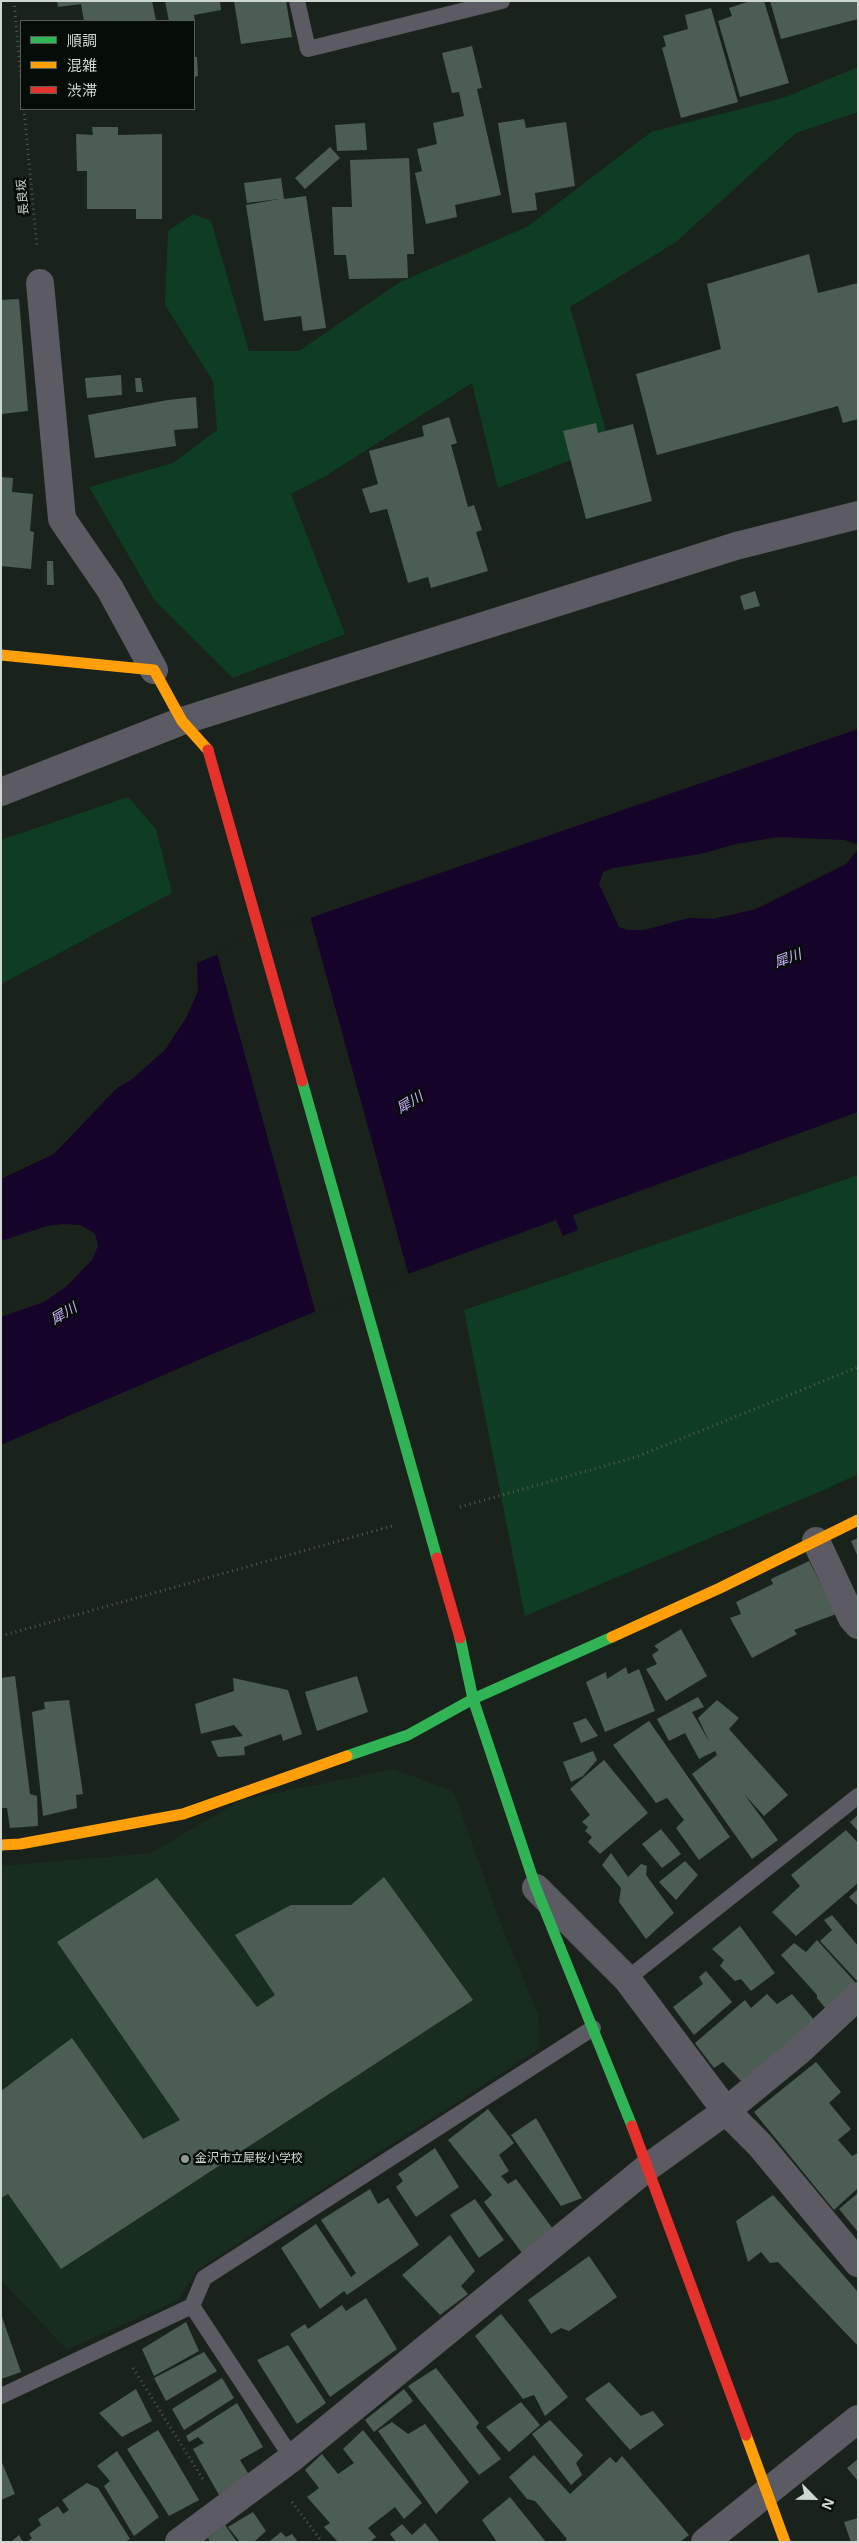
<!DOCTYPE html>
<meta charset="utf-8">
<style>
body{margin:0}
#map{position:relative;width:859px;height:2543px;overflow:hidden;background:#1a221c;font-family:"Noto Sans","Noto Sans JP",sans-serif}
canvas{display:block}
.frame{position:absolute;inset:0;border:2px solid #ced8d1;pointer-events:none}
.legend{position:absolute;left:20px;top:20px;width:175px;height:90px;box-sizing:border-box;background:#060c08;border:1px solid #565e58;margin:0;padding:6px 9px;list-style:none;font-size:15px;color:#ced8d1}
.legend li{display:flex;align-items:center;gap:10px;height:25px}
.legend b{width:25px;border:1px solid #565e58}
.north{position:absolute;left:789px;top:2473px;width:50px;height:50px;-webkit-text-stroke:4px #060c08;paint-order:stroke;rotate:113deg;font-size:14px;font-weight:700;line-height:20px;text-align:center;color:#ced8d1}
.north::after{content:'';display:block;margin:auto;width:18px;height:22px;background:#ced8d1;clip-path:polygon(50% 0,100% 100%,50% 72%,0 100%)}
</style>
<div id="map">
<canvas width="859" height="2543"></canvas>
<div class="frame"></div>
<ul class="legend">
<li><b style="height:6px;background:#30b455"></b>順調</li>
<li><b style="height:6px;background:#ff9f0a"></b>混雑</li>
<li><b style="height:6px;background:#e5322d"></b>渋滞</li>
</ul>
<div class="north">N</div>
</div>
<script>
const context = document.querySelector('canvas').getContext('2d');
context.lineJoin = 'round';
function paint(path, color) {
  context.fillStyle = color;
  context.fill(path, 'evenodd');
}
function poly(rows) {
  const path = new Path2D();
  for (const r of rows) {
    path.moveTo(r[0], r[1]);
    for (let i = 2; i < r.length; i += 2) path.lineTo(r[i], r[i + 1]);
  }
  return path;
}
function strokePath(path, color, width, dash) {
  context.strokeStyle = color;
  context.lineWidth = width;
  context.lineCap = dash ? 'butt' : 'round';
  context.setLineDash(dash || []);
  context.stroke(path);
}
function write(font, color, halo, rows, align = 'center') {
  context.font = font + ' "Noto Sans","Noto Sans JP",sans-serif';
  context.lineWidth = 5;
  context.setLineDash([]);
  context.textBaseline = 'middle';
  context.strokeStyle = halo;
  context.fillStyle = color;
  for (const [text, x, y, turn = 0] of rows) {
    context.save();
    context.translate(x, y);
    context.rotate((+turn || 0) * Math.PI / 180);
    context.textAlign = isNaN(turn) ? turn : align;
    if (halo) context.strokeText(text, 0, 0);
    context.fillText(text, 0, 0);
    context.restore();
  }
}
const built = poly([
 [394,1769,454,1792,500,1922,538,2015,539,2049,198,2269,178,2300,67,2350,1,2280,1,1866,151,1853,241,1800]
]);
const green = poly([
 [858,67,858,112,796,133,676,242,570,307,610,445,498,488,472,383,327,475,291,494,345,634,233,678,155,601,89,487,173,463,217,430,213,381,165,305,168,231,193,214,211,221,249,351,299,351,400,282,527,227,651,132,783,98],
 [128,797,156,829,172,893,1,984,1,840],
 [858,1175,858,1474,826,1489,525,1616,464,1310]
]);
const water = poly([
 [858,729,858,845,845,840,778,837,736,844,700,854,613,868,603,872,599,884,619,927,627,930,644,930,689,918,713,919,756,909,846,864,858,849,858,1112,573,1215,578,1230,563,1236,556,1220,394,1279,210,1355,1,1445,1,1317,44,1302,66,1287,92,1260,98,1246,95,1234,91,1231,80,1225,64,1224,47,1226,1,1241,1,1179,54,1154,117,1088,131,1080,165,1050,186,1018,198,991,197,963,272,931]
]);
const pier = poly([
 [310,916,409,1276,316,1314,216,950]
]);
const building = poly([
 [57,1,152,1,156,21,84,21,81,4,58,7],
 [165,1,220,1,221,10,194,15,195,21,169,21],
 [234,1,286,1,292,37,241,44],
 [750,1,764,1,789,83,740,97,718,21,732,16,729,8],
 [770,1,858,1,858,19,781,39],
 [711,8,738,102,681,118,662,48,666,46,663,36,688,29,685,15],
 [472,46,482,88,477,89,501,195,455,205,457,217,426,224,415,173,422,171,417,149,437,144,433,123,464,116,459,92,452,93,442,53],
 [194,57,197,57,198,76,194,77],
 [524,119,526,128,566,122,575,186,535,193,537,210,512,213,498,123],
 [365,123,367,150,337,151,335,125],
 [92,127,118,127,118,135,162,134,162,219,136,219,136,209,87,209,87,171,77,171,76,134,93,135],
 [330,147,340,158,305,189,295,178],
 [409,158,414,254,407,254,408,278,349,279,346,255,334,255,332,207,352,207,350,160],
 [281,178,284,199,306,196,326,328,303,331,301,316,264,321,246,205,279,199,247,203,244,183],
 [809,254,818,293,858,283,858,419,843,423,838,406,657,455,636,374,721,349,707,284],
 [19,299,28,411,1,414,1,300],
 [121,375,122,395,87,398,85,378],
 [135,378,141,378,143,392,136,392],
 [196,397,198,428,174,430,176,446,95,458,88,415,168,400],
 [449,417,457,443,451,445,468,507,474,505,482,530,476,532,488,571,431,588,428,577,408,583,387,509,370,513,362,489,378,484,369,451,424,436,422,426],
 [596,423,598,433,633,424,652,501,586,519,563,431],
 [1,477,13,478,12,492,33,494,30,531,34,532,31,569,1,566],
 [47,561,53,561,54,585,47,585],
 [755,591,760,606,744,610,740,596],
 [858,1538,858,1557,851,1541],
 [809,1561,836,1614,794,1630,797,1634,752,1658,730,1618,741,1614,736,1602,773,1584,771,1579],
 [681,1629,707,1676,666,1701,646,1669,657,1664,652,1655,659,1650,654,1646],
 [626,1667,628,1674,639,1669,655,1711,605,1732,586,1682,606,1672,607,1679],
 [15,1676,30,1794,37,1796,38,1826,10,1828,7,1808,1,1808,1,1678],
 [357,1676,368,1712,317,1731,305,1692],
 [233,1678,288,1690,302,1734,283,1741,281,1734,244,1747,245,1755,218,1757,211,1741,243,1736,234,1725,201,1734,195,1704,234,1691],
 [698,1697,704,1707,692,1712,710,1743,698,1718,717,1700,739,1718,729,1729,788,1795,764,1816,744,1794,778,1840,752,1859,692,1774,717,1755,715,1751,699,1759,685,1733,669,1741,657,1719],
 [69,1700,83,1794,76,1795,77,1808,43,1816,32,1712,45,1709,44,1702],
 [586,1718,598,1736,581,1743,573,1723],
 [649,1721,730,1837,699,1860,676,1828,684,1820,667,1798,656,1803,613,1745],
 [593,1751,597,1760,583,1776,571,1782,563,1762],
 [604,1760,648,1813,600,1854,588,1842,592,1837,585,1831,588,1827,582,1822,590,1815,570,1789],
 [858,1815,858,1831,850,1822],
 [661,1829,681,1854,662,1868,642,1844],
 [846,1830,858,1843,858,1883,796,1936,772,1912,800,1886,791,1875],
 [611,1853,628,1877,641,1864,647,1866,646,1875,674,1913,646,1939,619,1902,621,1888,602,1865],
 [685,1861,698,1875,676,1900,659,1882],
 [384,1877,473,2000,61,2269,8,2194,1,2198,1,2091,72,2038,143,2139,180,2120,57,1942,157,1878,257,2007,275,1995,235,1935,291,1905,351,1905],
 [858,1889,858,1906,849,1897],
 [832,1915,858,1946,858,1982,820,1941,832,1930,824,1920],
 [740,1926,775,1973,751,1991,741,1979,735,1981,720,1966,724,1960,712,1949],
 [817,1940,855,1982,826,2009,817,1998,817,1995,781,1955,794,1943,806,1952],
 [706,1971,732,2002,694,2035,673,2007,703,1984,699,1977],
 [767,1994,777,2004,792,1994,816,2022,742,2082,723,2062,714,2068,695,2043,745,2000,751,2008],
 [816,2062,841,2092,829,2103,851,2129,838,2140,852,2156,858,2153,858,2188,834,2210,754,2112],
 [488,2109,514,2143,499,2155,509,2171,501,2176,508,2184,516,2179,553,2229,522,2253,484,2202,492,2195,448,2140],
 [536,2118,582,2198,561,2206,511,2135],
 [435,2148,459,2187,416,2217,396,2187,403,2181,398,2174],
 [370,2189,378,2204,388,2198,419,2245,347,2295,344,2291,320,2309,281,2248,316,2224,351,2277,356,2273,321,2220],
 [858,2193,858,2232,839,2209],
 [773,2195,858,2292,858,2346,778,2262,770,2263,761,2252,748,2262,736,2221],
 [475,2199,504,2240,479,2258,450,2215],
 [450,2235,475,2271,461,2286,468,2294,440,2315,402,2275],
 [589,2256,617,2297,569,2331,561,2328,551,2334,528,2300],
 [366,2298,397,2349,330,2397,290,2334,305,2324,308,2329,342,2305,346,2311],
 [1,2314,21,2372,1,2379],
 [501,2314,568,2397,545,2416,534,2395,523,2399,475,2336],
 [186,2322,199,2351,154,2376,142,2349],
 [288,2345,326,2403,297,2424,257,2360],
 [204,2352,217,2371,166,2401,154,2378],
 [436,2368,479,2423,476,2427,501,2459,479,2475,408,2386],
 [222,2378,234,2398,184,2430,172,2409],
 [609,2382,641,2416,653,2411,664,2425,630,2450,585,2399],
 [136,2389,152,2421,122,2437,99,2413],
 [404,2389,413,2401,374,2432,365,2420],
 [521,2402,540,2425,509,2452,486,2427],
 [237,2403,263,2447,240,2460,249,2475,219,2495,193,2449,204,2443,198,2437,189,2442,186,2436],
 [550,2420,583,2455,576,2463,582,2475,571,2485,532,2434],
 [392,2422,408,2434,425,2424,469,2482,436,2514,378,2431],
 [158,2430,199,2500,169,2516,127,2449],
 [363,2430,422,2503,404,2519,395,2507,368,2528,376,2537,370,2542,338,2542,324,2527,330,2523,307,2497,319,2488,305,2470,322,2454,338,2474,354,2463,343,2449],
 [117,2451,159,2517,134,2536,104,2486,110,2481,97,2466],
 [534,2455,570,2494,610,2457,616,2463,622,2456,689,2535,680,2542,564,2542,567,2539,535,2501,527,2499,509,2477],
 [858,2459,858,2481,847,2468],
 [1,2460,15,2494,1,2500],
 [87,2483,98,2488,130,2539,125,2542,27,2542,32,2538,29,2534,41,2525,38,2519,58,2506,63,2514,69,2510,62,2500],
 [510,2497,546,2542,497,2542,482,2520],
 [253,2512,266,2531,254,2542,240,2542,228,2527],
 [858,2518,858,2542,851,2542,844,2522],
 [425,2523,440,2542,396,2542,390,2534,402,2524,412,2535],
 [225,2525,237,2542,210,2542,208,2538],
 [281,2532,286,2537,292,2534,298,2542,269,2542],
 [19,2535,23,2542,11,2542]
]);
const path = poly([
 [14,1,21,79],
 [24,109,37,248],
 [460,1507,636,1457,858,1367],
 [1,1636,392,1526],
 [133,2368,204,2481],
 [292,2502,322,2542]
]);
const lane = poly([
 [297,1,308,49,502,1],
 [627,1979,858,1796],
 [1,2396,192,2306],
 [292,2458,192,2306,204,2278,593,2028]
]);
const street = poly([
 [40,283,62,519,110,589,154,670],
 [1,792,182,721,736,546,858,515],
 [816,1541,852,1618,858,1625],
 [536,1888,627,1979,726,2111,760,2145,858,2263],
 [179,2542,292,2458,648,2167,726,2111,798,2052,858,1996],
 [705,2542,858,2419]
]);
const fast = poly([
 [460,1638,473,1699,536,1888,632,2126],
 [347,1756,408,1735,473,1699,612,1637]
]);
const slow = poly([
 [1,655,154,670,182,721,208,750],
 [612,1637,720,1588,858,1520],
 [1,1845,20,1844,183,1814,347,1756],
 [746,2435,785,2542]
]);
const jam = poly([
 [632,2126,746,2435]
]);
const fastBridge = poly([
 [302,1081,437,1558]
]);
const jamBridge = poly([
 [208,750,302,1081],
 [437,1558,460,1638]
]);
const markers = [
 [185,2159,5,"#8f9892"]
];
const streetNames = [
 ["長良坂",23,197,-95]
];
const poiNames = [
 ["金沢市立犀桜小学校",195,2159]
];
const waterNames = [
 ["犀川",788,959,-20],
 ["犀川",410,1103,-31],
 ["犀川",64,1314,-31]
];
paint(built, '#182c1f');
paint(green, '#0e3d24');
paint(water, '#15032a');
paint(pier, '#1a221c');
paint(building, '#4c5e53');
strokePath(path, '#56585a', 3, [1, 4]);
strokePath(lane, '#5c5a63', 16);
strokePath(street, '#5c5a63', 28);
strokePath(fast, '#30b455', 11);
strokePath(slow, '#ff9f0a', 11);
strokePath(jam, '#e5322d', 11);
strokePath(fastBridge, '#30b455', 11);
strokePath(jamBridge, '#e5322d', 11);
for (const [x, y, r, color] of markers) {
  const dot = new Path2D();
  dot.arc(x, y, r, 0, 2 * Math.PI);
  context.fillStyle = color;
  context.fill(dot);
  strokePath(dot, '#060c08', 2);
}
write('12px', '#ced8d1', '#060c08', streetNames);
write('12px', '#ced8d1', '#060c08', poiNames, 'left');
write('italic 14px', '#cfb2fe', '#060c08', waterNames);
</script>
